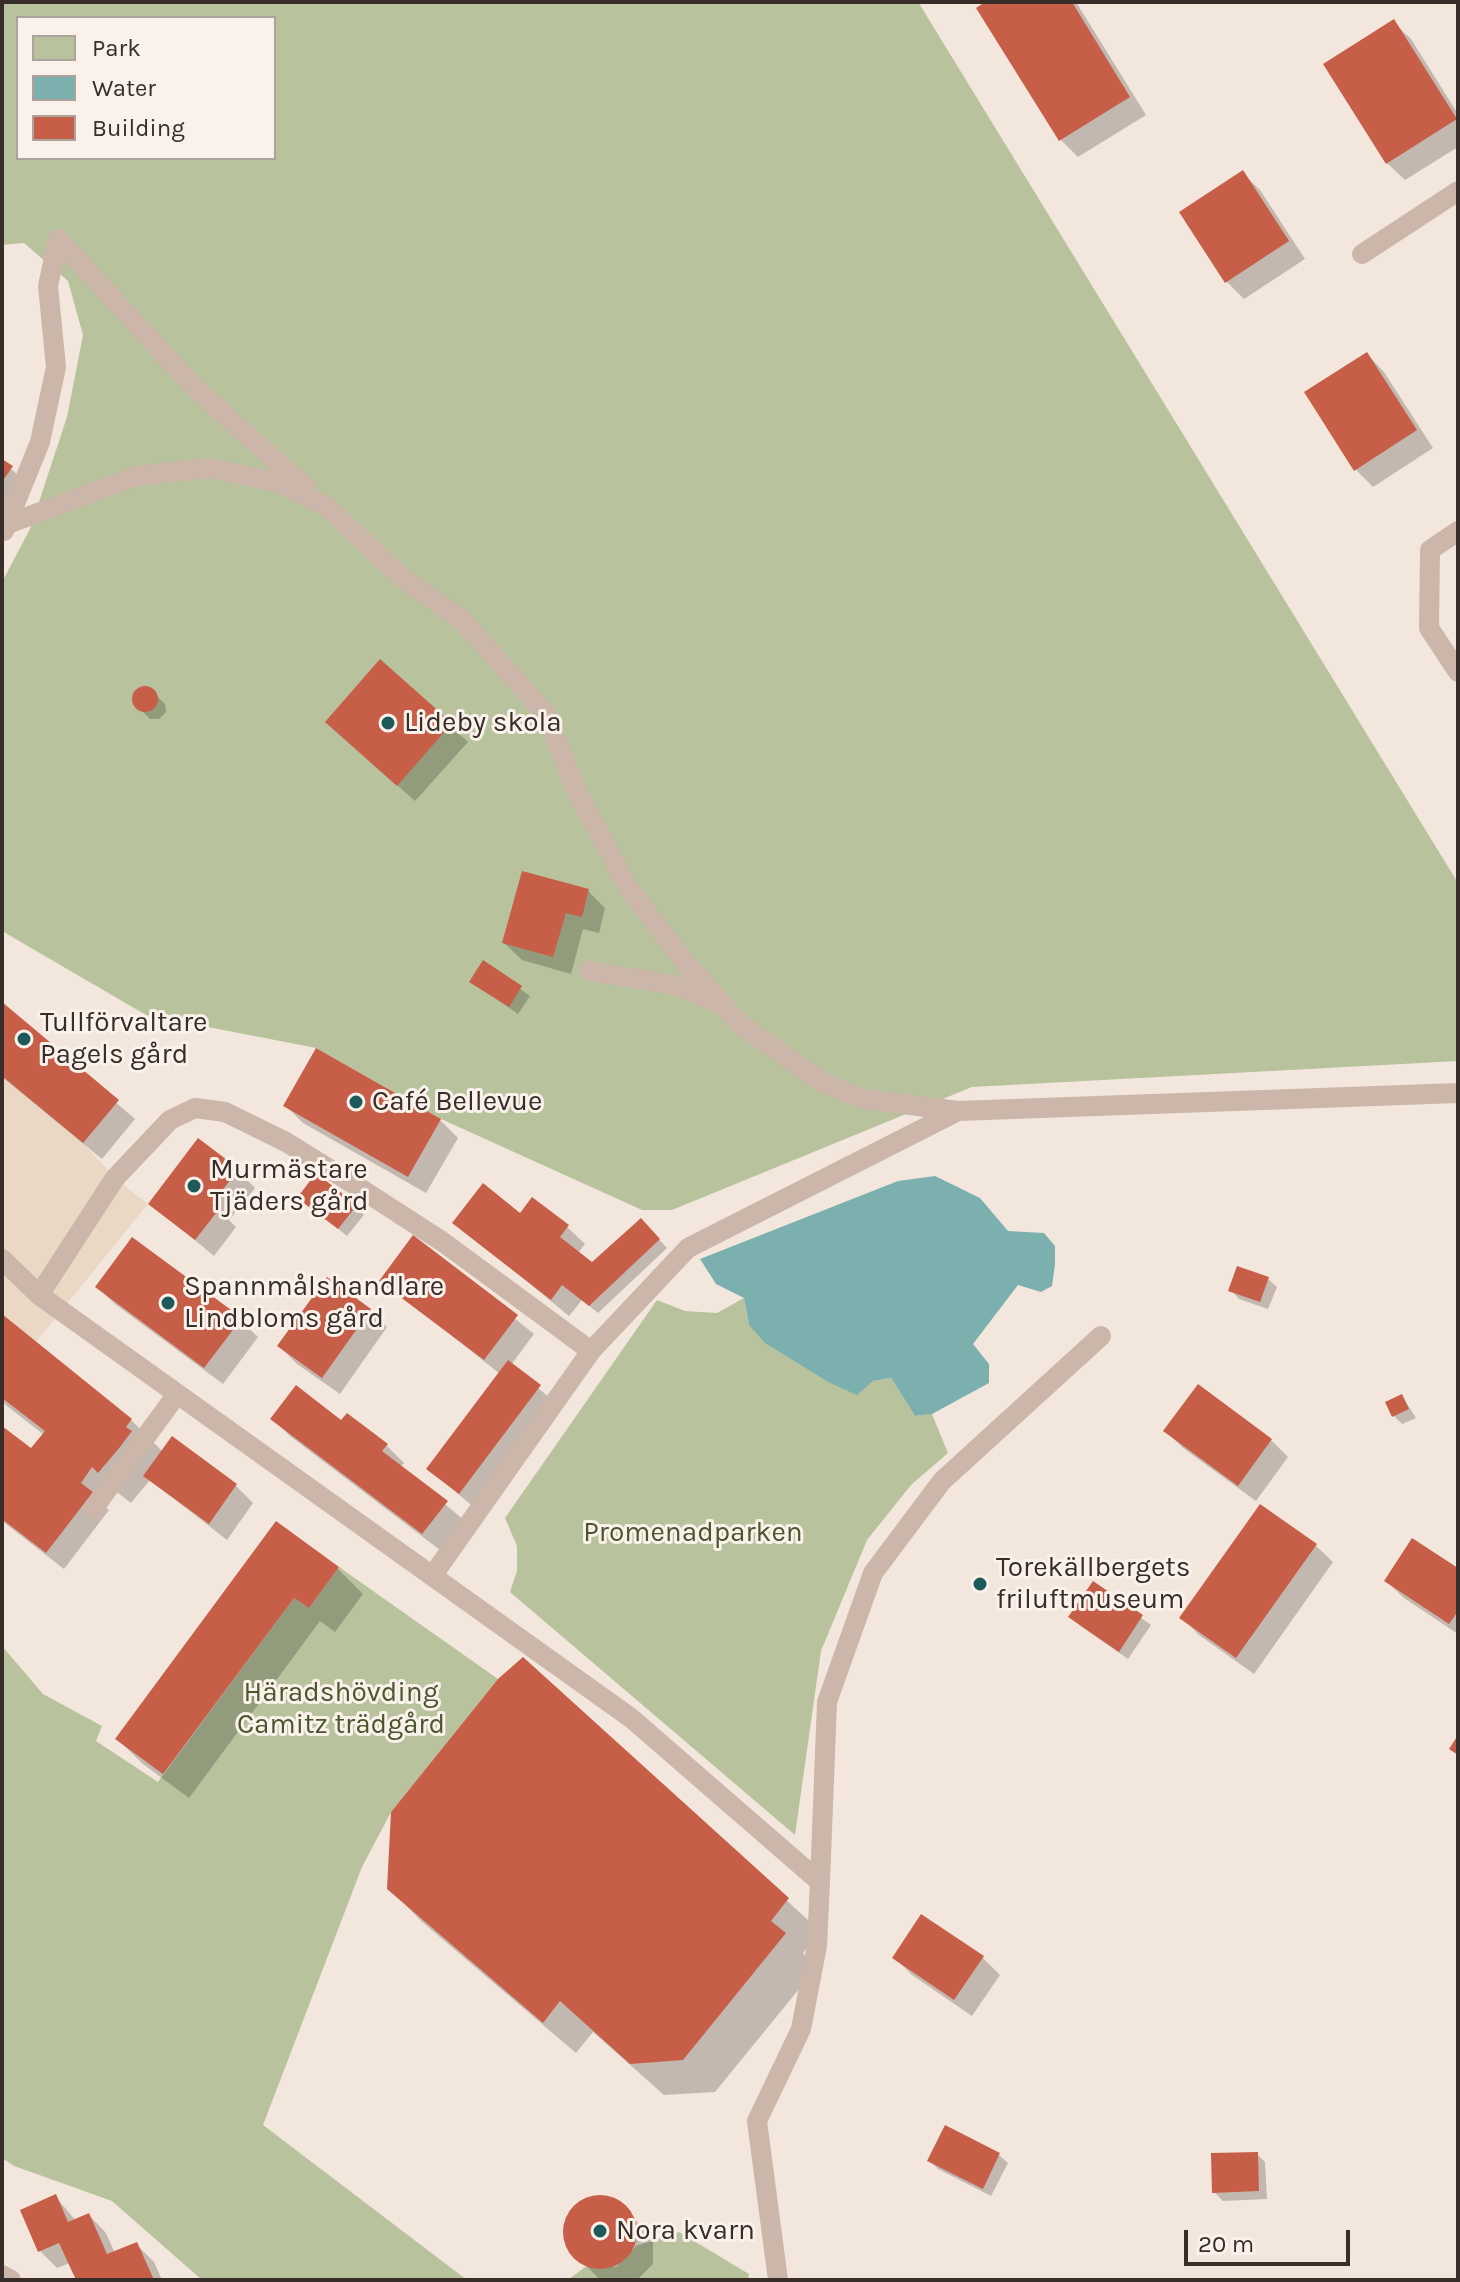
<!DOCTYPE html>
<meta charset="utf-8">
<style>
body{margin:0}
#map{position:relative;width:1460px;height:2282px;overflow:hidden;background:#f3e7dd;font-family:Karla,sans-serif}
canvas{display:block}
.frame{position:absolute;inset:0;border:4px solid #382d29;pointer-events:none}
.legend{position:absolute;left:16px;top:16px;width:260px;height:144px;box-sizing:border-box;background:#faf2ea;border:2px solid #aca39d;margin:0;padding:10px 14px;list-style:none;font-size:24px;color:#382d29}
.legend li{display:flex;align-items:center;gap:16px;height:40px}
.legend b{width:40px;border:2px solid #aca39d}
.scale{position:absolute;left:1184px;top:2230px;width:166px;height:36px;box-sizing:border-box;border:4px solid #382d29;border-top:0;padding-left:10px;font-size:24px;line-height:28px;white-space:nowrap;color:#382d29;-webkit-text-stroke:6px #faf2ea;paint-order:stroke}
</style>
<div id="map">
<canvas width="1460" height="2282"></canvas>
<div class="frame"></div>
<ul class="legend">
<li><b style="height:22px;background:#b8c29d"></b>Park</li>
<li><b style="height:22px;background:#7cb0af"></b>Water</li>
<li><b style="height:22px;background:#c65e48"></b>Building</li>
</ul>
<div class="scale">20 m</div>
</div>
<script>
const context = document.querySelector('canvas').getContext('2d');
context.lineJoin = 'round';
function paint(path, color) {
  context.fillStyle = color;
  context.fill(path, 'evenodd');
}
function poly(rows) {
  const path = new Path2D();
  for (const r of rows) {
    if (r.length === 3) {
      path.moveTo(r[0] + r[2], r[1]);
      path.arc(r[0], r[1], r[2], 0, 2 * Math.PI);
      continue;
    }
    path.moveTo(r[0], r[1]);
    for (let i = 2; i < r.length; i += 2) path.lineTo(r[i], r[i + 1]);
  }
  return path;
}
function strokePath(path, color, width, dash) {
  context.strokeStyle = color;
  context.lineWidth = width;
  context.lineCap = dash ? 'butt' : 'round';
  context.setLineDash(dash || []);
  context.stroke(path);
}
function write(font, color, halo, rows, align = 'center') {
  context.font = font + ' Karla,sans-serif';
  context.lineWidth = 6;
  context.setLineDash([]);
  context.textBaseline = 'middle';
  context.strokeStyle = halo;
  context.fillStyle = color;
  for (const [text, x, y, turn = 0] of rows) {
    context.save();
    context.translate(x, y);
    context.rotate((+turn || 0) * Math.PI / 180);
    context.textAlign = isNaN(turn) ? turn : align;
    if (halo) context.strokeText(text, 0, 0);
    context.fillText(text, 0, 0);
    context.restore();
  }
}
const green = poly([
 [2,2,922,2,920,5,1458,883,1458,1061,972,1087,672,1210,642,1210,441,1119,316,1048,146,1015,2,931,2,582,30,529,67,417,83,335,68,281,24,243,2,245],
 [18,18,274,18,274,158,18,158],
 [744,1298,749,1325,873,1381,891,1378,915,1416,932,1414,948,1453,911,1485,867,1540,821,1651,795,1835,510,1592,517,1571,517,1546,505,1518,657,1300,685,1311,717,1313],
 [339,1567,498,1679,391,1812,362,1867,263,2125,467,2280,202,2280,112,2201,14,2166,2,2158,2,1646,43,1694,102,1726,96,1741,158,1782,294,1598,309,1608],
 [679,2232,749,2274,748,2280,568,2280,585,2267,616,2267,636,2246]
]);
const plaza = poly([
 [2,1076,83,1143,115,1178,148,1204,36,1342,2,1314]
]);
const water = poly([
 [935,1176,980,1198,1008,1231,1044,1233,1055,1246,1055,1264,1052,1286,1041,1292,1018,1285,973,1344,989,1364,989,1383,932,1414,915,1416,891,1378,873,1381,857,1395,830,1383,765,1343,749,1325,744,1298,716,1284,700,1259,898,1181]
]);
const shadow = poly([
 [989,2,1076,2,1146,115,1078,157,1061,140],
 [1393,22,1411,39,1458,114,1458,147,1405,180,1387,163],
 [1242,173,1260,190,1305,259,1244,299,1227,282],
 [1367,354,1384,372,1433,448,1373,487,1356,470],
 [2,461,29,485,2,511],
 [380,662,468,742,415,801,345,739],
 [140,688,149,688,165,704,166,712,159,719,150,719,134,703,134,694],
 [588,891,605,908,599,933,583,929,571,974,522,960,504,943],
 [484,963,530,996,518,1014,472,982],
 [2,1004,135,1119,102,1159,2,1077],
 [317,1050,440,1120,458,1138,426,1193,303,1123,286,1106],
 [237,1170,255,1188,229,1220,236,1227,214,1256,151,1204],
 [300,1198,356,1206,364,1215,347,1236],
 [521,1216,567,1227,585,1244,578,1253,592,1265,641,1220,667,1248,598,1313,582,1300,569,1316,455,1222],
 [414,1238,534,1334,511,1365,557,1404,477,1510,429,1469,500,1374,382,1280],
 [1239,1268,1268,1279,1277,1287,1268,1309,1239,1299,1231,1290],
 [97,1287,240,1320,258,1337,223,1384,115,1304],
 [370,1310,387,1327,340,1394,297,1364,279,1346],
 [2,1318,131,1420,163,1452,173,1439,236,1486,253,1503,227,1540,150,1480,131,1503,109,1486,98,1500,109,1510,64,1569,2,1521,2,1428,32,1451,44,1435,2,1402],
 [1402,1396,1416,1418,1402,1424,1394,1416],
 [273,1419,341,1422,386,1445,404,1463,400,1467,464,1520,440,1550,290,1436],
 [1166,1431,1271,1440,1288,1457,1256,1501,1183,1448],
 [276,1524,338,1569,363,1594,335,1632,320,1621,189,1798,143,1764,117,1739],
 [1315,1545,1333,1562,1254,1674,1199,1635,1182,1618],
 [1458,1570,1458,1634,1404,1598,1386,1581],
 [1094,1584,1151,1625,1128,1659,1079,1625],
 [523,1659,820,1931,803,1953,817,1967,715,2092,664,2095,593,2032,576,2053,421,1921,389,1888],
 [894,1957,982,1957,1000,1975,972,2016,912,1975],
 [946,2128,999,2155,1008,2163,991,2196,938,2169,930,2161],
 [1257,2154,1265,2162,1267,2199,1223,2201,1214,2192],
 [55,2196,76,2221,89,2215,106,2233,115,2253,136,2244,154,2262,162,2280,78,2280,70,2263,57,2268,40,2251],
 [613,2198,653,2237,653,2264,637,2280,600,2280,566,2245,566,2218,585,2199]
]);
const building = poly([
 [985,2,1072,2,1130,97,1059,141,976,8],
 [1394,19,1457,119,1386,164,1323,64],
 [1243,170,1289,241,1225,283,1179,212],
 [1367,352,1417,430,1354,471,1304,392],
 [2,459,13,466,2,482],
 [380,659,452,723,397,786,325,722],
 [145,699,13],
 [522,871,589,889,582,917,566,913,553,957,502,943],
 [483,960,522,986,509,1007,469,982],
 [2,1002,119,1100,83,1143,2,1076],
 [316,1048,441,1119,408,1177,283,1106],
 [198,1138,239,1169,212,1203,220,1208,195,1240,148,1204],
 [316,1173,357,1205,338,1229,297,1198],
 [483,1183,520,1213,532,1197,569,1225,560,1237,592,1262,641,1218,660,1239,589,1306,562,1285,551,1300,452,1223],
 [413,1235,518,1315,484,1360,379,1281],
 [132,1237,242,1318,204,1368,95,1287],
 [1237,1266,1269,1277,1260,1302,1228,1291],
 [327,1277,371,1309,322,1378,277,1346],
 [2,1314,132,1419,126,1427,132,1431,120,1447,98,1473,92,1467,81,1483,93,1492,46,1553,2,1519,2,1426,31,1448,45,1431,2,1398],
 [508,1360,541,1385,459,1494,426,1469],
 [1198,1384,1272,1439,1238,1486,1163,1431],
 [296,1385,341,1420,347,1413,388,1444,382,1451,448,1501,422,1534,270,1419],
 [1402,1394,1409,1409,1392,1417,1385,1402],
 [172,1436,237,1484,209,1524,143,1476],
 [1260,1504,1317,1544,1236,1658,1179,1618],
 [276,1521,339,1567,309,1608,294,1598,163,1774,115,1739],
 [1412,1538,1458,1568,1458,1611,1449,1624,1384,1581],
 [1093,1581,1143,1615,1119,1652,1068,1617],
 [523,1657,789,1898,771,1921,786,1933,683,2060,630,2064,560,2001,543,2023,387,1889,391,1812,498,1679],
 [1458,1735,1458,1755,1449,1749],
 [921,1914,984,1956,954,2000,892,1958],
 [945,2125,1000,2153,983,2189,927,2161],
 [1258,2152,1259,2191,1212,2193,1211,2153],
 [56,2194,68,2222,89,2213,107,2254,137,2242,154,2280,76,2280,59,2243,38,2252,20,2210],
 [600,2232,37]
]);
const lane = poly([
 [58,239,196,389,306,488],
 [1362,254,1458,191],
 [8,524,137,476,208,468,277,482,327,507,406,581,461,619,546,714,576,790,629,889,685,962,741,1025,822,1082,863,1099,958,1111,1458,1093],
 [4,531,40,442,56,367,48,286,58,239],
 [1458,531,1430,550,1429,628,1458,672],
 [589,971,676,985,714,1001],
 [2,1259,39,1295,115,1178,170,1120,195,1108,225,1112,286,1142,355,1185,443,1242,591,1351],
 [39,1295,631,1718,820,1882,817,1946,801,2029,757,2121,778,2280],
 [93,1509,177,1394],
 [433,1575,591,1351,688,1248,958,1111],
 [820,1882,827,1702,873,1573,942,1481,1101,1336],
 [2,2275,11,2280]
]);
const markers = [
 [388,723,8,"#1e5a5a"],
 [24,1039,8,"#1e5a5a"],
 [356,1102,8,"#1e5a5a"],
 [194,1186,8,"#1e5a5a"],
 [168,1303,8,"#1e5a5a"],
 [980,1584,8,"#1e5a5a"],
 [600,2231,8,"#1e5a5a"]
];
const poiNames = [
 ["Lideby skola",404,723],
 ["Tullförvaltare",40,1023],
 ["Pagels gård",40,1055],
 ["Café Bellevue",372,1102],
 ["Murmästare",210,1170],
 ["Tjäders gård",210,1202],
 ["Spannmålshandlare",184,1287],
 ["Lindbloms gård",184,1319],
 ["Torekällbergets",996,1568],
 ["friluftmuseum",996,1600],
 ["Nora kvarn",616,2231]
];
const parkNames = [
 ["Promenadparken",693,1533],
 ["Häradshövding",341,1693],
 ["Camitz trädgård",341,1725]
];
paint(green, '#b8c29d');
paint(plaza, '#ead7c4');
paint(water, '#7cb0af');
paint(shadow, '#0003');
paint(building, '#c65e48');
strokePath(lane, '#cbb6a9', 20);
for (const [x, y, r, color] of markers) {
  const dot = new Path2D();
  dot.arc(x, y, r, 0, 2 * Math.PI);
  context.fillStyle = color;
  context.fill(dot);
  strokePath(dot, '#faf2ea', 3);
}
write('28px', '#382d29', '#faf2ea', poiNames, 'left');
write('28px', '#4a562d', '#faf2ea', parkNames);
</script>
